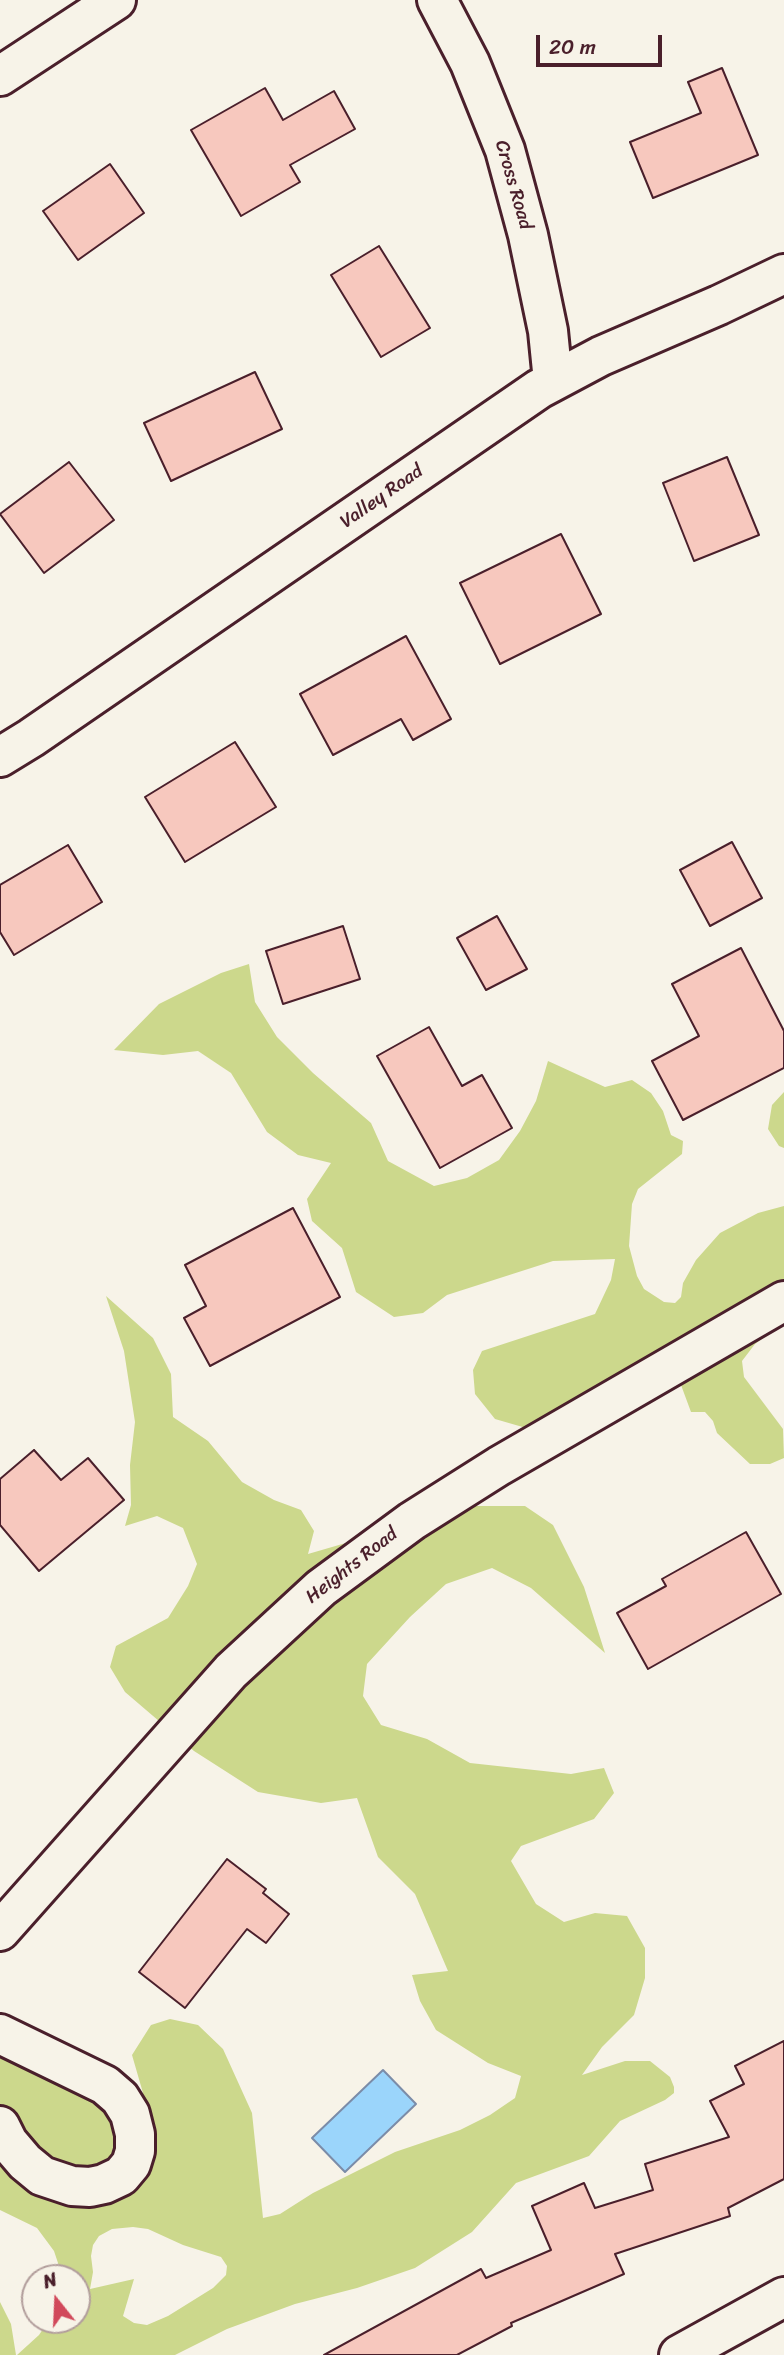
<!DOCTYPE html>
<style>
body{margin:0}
#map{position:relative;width:784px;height:2355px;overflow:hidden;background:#f7f3e8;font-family:Sriracha,sans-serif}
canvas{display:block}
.north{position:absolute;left:21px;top:2264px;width:70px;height:70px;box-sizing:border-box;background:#f7f3e8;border:2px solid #b29e9c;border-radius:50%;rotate:342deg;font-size:19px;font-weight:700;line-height:28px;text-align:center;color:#4a1f2b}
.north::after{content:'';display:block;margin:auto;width:24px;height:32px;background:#d1495b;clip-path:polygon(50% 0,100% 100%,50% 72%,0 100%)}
.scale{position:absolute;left:536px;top:35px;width:126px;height:32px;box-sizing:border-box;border:4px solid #4a1f2b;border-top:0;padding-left:9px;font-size:21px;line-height:24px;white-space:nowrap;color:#4a1f2b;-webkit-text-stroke:5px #f7f3e8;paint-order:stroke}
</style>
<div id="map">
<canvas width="784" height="2355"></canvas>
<div class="north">N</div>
<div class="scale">20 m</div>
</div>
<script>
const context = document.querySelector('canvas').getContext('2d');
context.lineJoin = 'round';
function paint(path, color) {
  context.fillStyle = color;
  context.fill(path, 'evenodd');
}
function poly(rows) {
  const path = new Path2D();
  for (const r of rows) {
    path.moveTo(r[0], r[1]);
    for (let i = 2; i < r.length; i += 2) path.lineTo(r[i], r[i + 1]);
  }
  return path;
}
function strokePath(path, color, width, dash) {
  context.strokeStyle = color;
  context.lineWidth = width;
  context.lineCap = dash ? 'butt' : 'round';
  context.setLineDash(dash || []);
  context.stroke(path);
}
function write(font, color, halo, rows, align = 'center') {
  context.font = font + ' Sriracha,sans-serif';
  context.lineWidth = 5;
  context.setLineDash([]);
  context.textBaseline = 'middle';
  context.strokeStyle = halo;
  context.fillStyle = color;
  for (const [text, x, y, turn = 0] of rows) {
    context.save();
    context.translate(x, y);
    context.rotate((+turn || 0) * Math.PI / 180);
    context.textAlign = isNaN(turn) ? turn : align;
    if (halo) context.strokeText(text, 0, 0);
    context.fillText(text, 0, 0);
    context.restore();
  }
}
const green = poly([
 [249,964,255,1002,277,1037,313,1073,371,1123,388,1161,434,1186,467,1178,499,1160,520,1131,536,1101,548,1061,605,1087,632,1080,651,1093,663,1111,671,1135,683,1141,682,1154,638,1189,632,1204,629,1246,637,1276,644,1289,664,1302,675,1303,681,1297,683,1283,696,1260,720,1233,758,1213,784,1206,784,1323,755,1344,742,1361,744,1377,783,1429,784,1458,770,1464,750,1464,717,1433,713,1421,705,1412,691,1412,681,1385,653,1397,627,1417,610,1424,533,1430,495,1419,475,1394,473,1370,482,1351,595,1314,611,1280,615,1259,553,1261,447,1295,423,1313,394,1317,356,1292,342,1248,312,1221,307,1199,331,1163,298,1155,267,1132,231,1073,198,1051,163,1055,114,1050,159,1004,221,973],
 [784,1092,784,1148,779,1146,768,1129,772,1105],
 [106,1296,153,1338,171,1374,173,1417,208,1441,242,1482,274,1500,301,1510,314,1531,308,1554,473,1506,525,1506,553,1525,584,1587,605,1653,531,1588,492,1568,446,1584,410,1617,367,1664,363,1696,381,1725,427,1739,470,1763,571,1774,604,1768,614,1793,594,1819,521,1846,511,1861,536,1904,564,1922,595,1913,627,1916,645,1948,645,1978,634,2015,602,2047,582,2075,625,2061,650,2061,670,2077,674,2087,674,2093,665,2100,620,2121,589,2156,516,2183,472,2232,415,2268,357,2288,295,2304,227,2329,175,2355,17,2355,39,2335,49,2320,77,2320,77,2278,58,2278,59,2266,54,2251,37,2228,0,2210,0,2151,46,2190,141,2171,143,2093,132,2055,151,2025,170,2019,198,2025,223,2049,252,2113,263,2218,280,2214,313,2193,395,2152,460,2130,490,2115,515,2098,521,2076,488,2063,436,2030,420,2001,412,1975,448,1971,415,1894,378,1857,357,1798,321,1803,258,1792,194,1751,125,1692,110,1667,116,1646,168,1618,188,1586,197,1564,183,1528,157,1516,125,1526,131,1505,130,1465,135,1422,124,1351],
 [133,2227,148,2229,183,2245,221,2257,227,2266,226,2275,213,2288,168,2316,147,2325,134,2323,123,2316,134,2279,90,2289,93,2272,91,2256,93,2245,99,2236,112,2229],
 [0,2034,105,2085,135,2134,90,2187,0,2126],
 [0,2302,11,2324,16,2355,0,2355]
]);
const water = poly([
 [383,2070,416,2104,345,2172,312,2138,383,2070]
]);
const building = poly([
 [722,68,758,155,653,198,630,142,701,113,688,82,722,68],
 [265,88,283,120,334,91,355,129,290,165,300,182,241,216,191,130,265,88],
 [110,164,144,213,78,260,43,211,110,164],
 [379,246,430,328,381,357,331,275,379,246],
 [255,372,282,429,171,481,144,423,255,372],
 [727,457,759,535,694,561,663,483,727,457],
 [69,462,114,520,44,573,0,514,69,462],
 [561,534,601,614,500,664,460,583,561,534],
 [406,636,451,719,413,740,401,719,333,755,300,694,406,636],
 [235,742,276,807,185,862,145,797,235,742],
 [732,842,762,898,710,926,680,870,732,842],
 [68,845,102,902,14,955,0,932,0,885,68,845],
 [497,916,527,969,486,990,457,938,497,916],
 [343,926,360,979,283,1004,266,951,343,926],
 [741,948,784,1031,784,1068,683,1120,652,1061,699,1036,672,984,741,948],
 [429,1027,462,1086,482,1075,512,1128,440,1168,377,1056,429,1027],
 [293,1208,340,1297,210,1366,184,1318,206,1306,185,1265,293,1208],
 [34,1450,61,1480,88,1458,124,1500,39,1571,0,1525,0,1479,34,1450],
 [746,1532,781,1594,648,1669,617,1613,666,1586,662,1579,746,1532],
 [227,1859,266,1889,263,1893,289,1914,266,1943,247,1929,185,2008,139,1972,227,1859],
 [784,2041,784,2179,728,2208,730,2216,615,2254,624,2274,511,2323,512,2326,457,2355,324,2355,481,2269,486,2278,551,2250,532,2206,584,2183,595,2208,653,2190,645,2164,729,2137,710,2101,744,2084,735,2066,784,2041]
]);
const minor = poly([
 [437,0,470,63,505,150,528,235,548,331,553,381],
 [0,76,116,0],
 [0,757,31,738,539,389,601,356,719,305,784,274],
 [0,1931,231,1671,321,1588,412,1521,499,1466,784,1301],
 [0,2034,105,2085,120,2098,130,2114,135,2134,135,2151,131,2164,121,2176,104,2184,90,2187,72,2186,42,2176,25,2162,8,2142,0,2126],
 [679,2355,784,2297]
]);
const streetNames = [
 ["Cross Road",513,185,74],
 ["Valley Road",382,497,-35],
 ["Heights Road",352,1566,-38]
];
paint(green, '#ccd88c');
paint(water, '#9bd5fb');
strokePath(water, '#7b8ca8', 2);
paint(building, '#f7c8be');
strokePath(building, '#4a1f2b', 2);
strokePath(minor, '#4a1f2b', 44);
strokePath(minor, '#f7f3e8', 38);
write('19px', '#4a1f2b', '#f7f3e8', streetNames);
</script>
